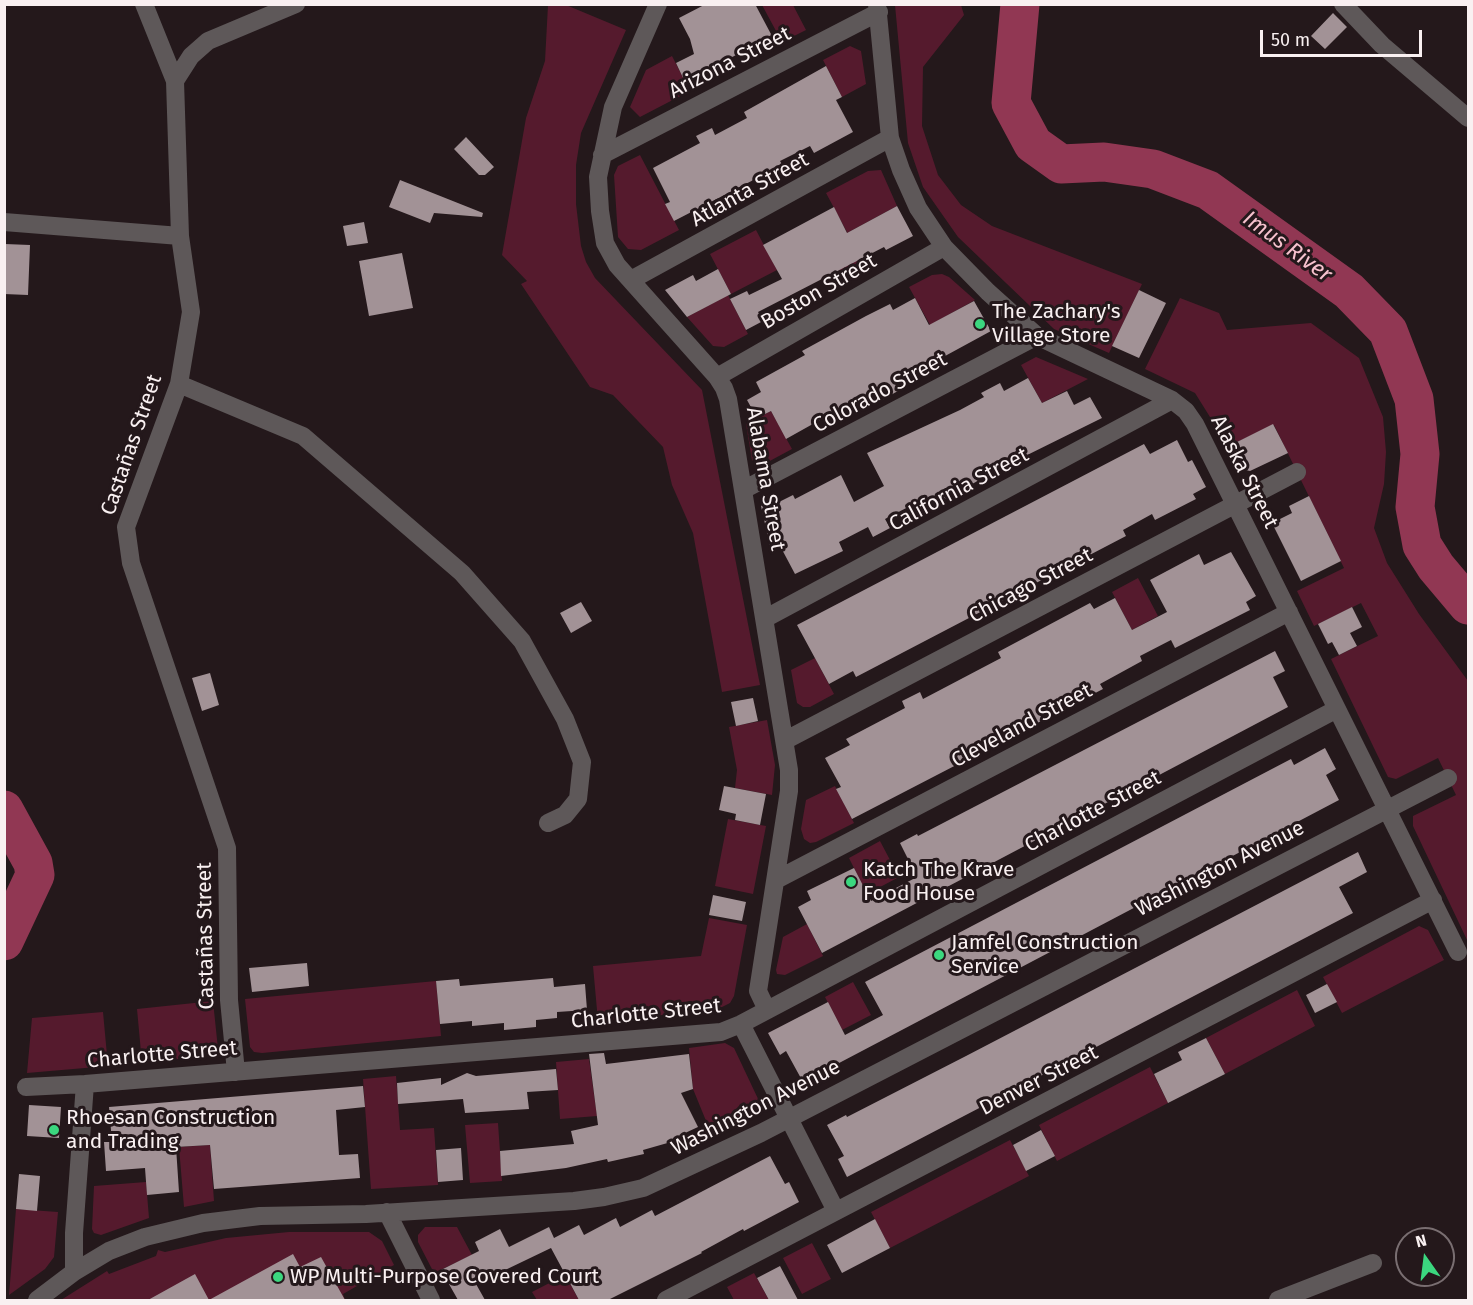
<!DOCTYPE html>
<meta charset="utf-8">
<style>
body{margin:0}
#map{position:relative;width:1473px;height:1305px;overflow:hidden;background:#24181b;font-family:"Fira Sans",sans-serif}
canvas{display:block}
.frame{position:absolute;inset:0;border:6px solid #f9f0f1;pointer-events:none}
.north{position:absolute;left:1395px;top:1227px;width:60px;height:60px;box-sizing:border-box;background:#24181b;border:2px solid #796e71;border-radius:50%;rotate:346deg;font-size:16px;font-weight:700;line-height:24px;text-align:center;color:#f9f0f1}
.north::after{content:'';display:block;margin:auto;width:21px;height:27px;background:#3bd77f;clip-path:polygon(50% 0,100% 100%,50% 72%,0 100%)}
.scale{position:absolute;left:1260px;top:30px;width:162px;height:27px;box-sizing:border-box;border:3px solid #f9f0f1;border-top:0;padding-left:8px;font-size:18px;line-height:21px;white-space:nowrap;color:#f9f0f1;-webkit-text-stroke:4px #24181b;paint-order:stroke}
</style>
<div id="map">
<canvas width="1473" height="1305"></canvas>
<div class="frame"></div>
<div class="north">N</div>
<div class="scale">50 m</div>
</div>
<script>
const context = document.querySelector('canvas').getContext('2d');
context.lineJoin = 'round';
function paint(path, color) {
  context.fillStyle = color;
  context.fill(path, 'evenodd');
}
function poly(rows) {
  const path = new Path2D();
  for (const r of rows) {
    path.moveTo(r[0], r[1]);
    for (let i = 2; i < r.length; i += 2) path.lineTo(r[i], r[i + 1]);
  }
  return path;
}
function strokePath(path, color, width, dash) {
  context.strokeStyle = color;
  context.lineWidth = width;
  context.lineCap = dash ? 'butt' : 'round';
  context.setLineDash(dash || []);
  context.stroke(path);
}
function write(font, color, halo, rows, align = 'center') {
  context.font = font + ' "Fira Sans",sans-serif';
  context.lineWidth = 6;
  context.setLineDash([]);
  context.textBaseline = 'middle';
  context.strokeStyle = halo;
  context.fillStyle = color;
  for (const [text, x, y, turn = 0] of rows) {
    context.save();
    context.translate(x, y);
    context.rotate((+turn || 0) * Math.PI / 180);
    context.textAlign = isNaN(turn) ? turn : align;
    if (halo) context.strokeText(text, 0, 0);
    context.fillText(text, 0, 0);
    context.restore();
  }
}
const green = poly([
 [548,5,566,5,626,30,581,133,576,165,576,204,581,246,586,262,595,278,702,390,760,685,722,692,693,533,672,485,663,447,613,395,590,387,521,284,527,281,502,255,526,118,545,61],
 [762,5,793,5,806,30,782,42],
 [895,5,961,5,964,15,923,67,922,126,938,175,961,205,992,226,1142,284,1109,353,1054,329,958,237,923,187,908,143],
 [850,46,861,51,866,84,842,97,823,60],
 [672,56,690,91,640,117,630,107,646,70],
 [640,155,679,230,641,250,628,249,618,237,614,175,618,166],
 [881,170,897,206,847,233,868,271,846,282,825,244,847,232,826,193,868,171],
 [756,230,777,270,731,294,710,254],
 [942,274,949,277,975,300,930,325,909,287,932,275],
 [728,295,748,334,724,347,713,346,687,317],
 [1180,298,1219,313,1227,330,1311,323,1359,358,1383,417,1386,452,1384,484,1374,528,1387,563,1419,614,1468,681,1468,942,1413,826,1413,816,1456,795,1438,758,1396,779,1388,777,1331,659,1378,636,1361,603,1314,626,1297,591,1344,568,1274,425,1224,448,1210,417,1195,393,1145,369],
 [1036,357,1088,379,1042,403,1021,365],
 [771,411,792,449,766,463,755,462,752,460,746,424],
 [1138,578,1158,616,1132,630,1112,592],
 [815,658,834,694,810,707,803,707,797,703,791,670],
 [767,720,775,765,772,795,735,788,737,770,729,727],
 [835,786,854,823,816,842,810,843,804,839,801,829,806,800],
 [728,819,766,826,753,894,715,886],
 [880,841,899,877,867,894,849,858],
 [709,918,747,925,734,996,730,1003,716,1010,598,1021,593,966,701,956],
 [807,924,823,956,785,975,777,974,776,970,783,937],
 [1419,926,1428,930,1444,960,1342,1013,1323,977],
 [436,981,441,1036,262,1053,254,1052,250,1047,245,999],
 [853,982,871,1015,842,1030,825,997],
 [1297,990,1315,1026,1225,1074,1206,1038],
 [213,1001,218,1049,214,1055,142,1063,137,1009],
 [103,1012,108,1066,27,1073,32,1018],
 [725,1043,734,1048,760,1103,759,1109,756,1113,711,1133,693,1089,689,1048],
 [589,1059,597,1116,560,1119,556,1062],
 [1150,1067,1168,1103,1057,1161,1039,1125],
 [396,1076,400,1130,434,1128,438,1185,371,1189,363,1079],
 [498,1123,502,1181,470,1183,465,1125],
 [1010,1140,1029,1176,890,1248,871,1212],
 [210,1145,214,1201,184,1207,179,1147],
 [146,1182,149,1218,101,1235,94,1233,92,1229,94,1186],
 [16,1209,58,1212,54,1257,45,1269,9,1295],
 [425,1227,457,1227,472,1255,434,1273,418,1242,418,1235],
 [289,1232,369,1232,382,1241,394,1265,343,1294,345,1300,61,1300,107,1271,109,1274,156,1256,158,1250,165,1252,226,1238],
 [812,1243,831,1279,802,1294,783,1258],
 [754,1273,769,1300,734,1300,727,1287],
 [565,1275,579,1300,537,1300,532,1292]
]);
const river = poly([
 [1020,4,1011,103,1033,144,1061,164,1104,162,1153,169,1208,190,1349,291,1388,331,1414,399,1420,454,1415,507,1422,545,1436,567,1468,605],
 [4,810,33,863,35,875,4,941]
]);
const building = poly([
 [706,4,755,4,772,36,685,82,676,63,694,54,690,39,679,18],
 [1333,13,1347,27,1325,49,1311,36],
 [826,66,842,97,836,100,853,132,814,153,810,146,780,161,785,169,767,179,765,174,674,221,665,204,670,202,653,168,700,143,696,136,712,128,715,135,747,118,744,112],
 [466,137,494,167,485,175,479,175,454,149],
 [400,180,483,213,482,217,434,213,430,223,389,207],
 [897,206,913,236,886,250,884,247,758,312,763,321,746,330,730,299,747,291,749,295,782,279,763,245,834,207,847,233],
 [364,222,368,243,347,246,343,226],
 [5,244,30,245,28,295,4,294],
 [402,253,413,308,369,316,359,261],
 [718,269,731,294,687,317,665,290,693,275,696,281],
 [1139,290,1166,303,1139,358,1112,346],
 [915,298,929,325,974,301,991,331,901,380,905,387,882,400,879,394,857,406,854,401,786,439,771,411,757,418,747,400,761,392,756,382,805,355,802,351,866,316,890,304,893,310],
 [1028,378,1042,403,1067,391,1074,405,1090,397,1102,418,1005,466,919,513,914,504,885,519,890,528,873,537,868,527,839,542,843,551,795,574,778,542,770,546,761,506,773,494,777,503,793,495,795,499,841,475,854,502,884,486,867,453,960,410,984,397,981,393,1000,383,1004,391],
 [1273,424,1288,453,1250,471,1241,469,1229,446],
 [1177,440,1188,462,1192,460,1206,487,1193,494,1196,499,1155,520,1152,514,1123,530,1126,536,856,677,853,671,829,684,797,625,1144,444,1150,454],
 [1309,496,1341,561,1301,581,1272,523,1292,513,1289,506],
 [1231,552,1256,596,1246,602,1250,610,1175,648,1171,640,1140,656,1142,661,1100,684,1103,689,852,819,836,789,841,787,825,758,850,745,846,739,905,708,902,701,920,692,923,699,1001,658,998,652,1090,603,1094,609,1115,598,1132,630,1167,612,1150,580,1199,554,1204,565],
 [581,602,592,621,571,633,560,613],
 [1352,607,1362,627,1350,633,1357,646,1339,655,1332,642,1328,644,1318,624],
 [1275,651,1285,671,1273,677,1288,707,822,953,798,907,811,900,807,891,854,868,871,901,917,877,900,843,917,834,918,836],
 [210,673,219,705,202,711,192,678],
 [753,698,758,721,736,726,731,702],
 [1325,748,1336,769,1326,775,1339,800,803,1082,786,1051,780,1055,768,1033,828,1002,845,1035,883,1015,865,982,1291,759,1294,765],
 [724,786,766,794,760,825,735,820,736,814,719,810],
 [1358,852,1367,872,1339,887,1353,913,847,1177,838,1159,844,1156,827,1125,846,1115,847,1117,966,1056],
 [713,895,746,902,742,921,709,915],
 [307,963,309,986,252,992,249,968],
 [553,978,554,987,585,984,587,1010,557,1012,557,1018,536,1020,536,1027,504,1030,504,1023,472,1026,472,1021,440,1024,436,981,459,979,460,986],
 [1327,984,1337,1002,1315,1013,1306,995],
 [1206,1038,1225,1074,1168,1103,1154,1074,1182,1060,1178,1052],
 [604,1053,606,1064,689,1054,693,1089,681,1093,698,1127,670,1140,671,1142,643,1150,644,1154,608,1162,607,1159,566,1168,501,1176,500,1151,574,1144,571,1131,598,1125,589,1054],
 [556,1069,558,1090,527,1092,529,1109,465,1113,463,1099,398,1104,397,1083,441,1078,441,1085,467,1073,476,1076],
 [363,1086,365,1107,336,1110,339,1155,358,1154,360,1178,214,1189,210,1145,176,1147,179,1192,147,1195,145,1168,106,1171,104,1142,112,1142,109,1107],
 [29,1105,61,1107,59,1138,27,1136],
 [1041,1130,1055,1156,1026,1171,1013,1145],
 [461,1148,463,1180,438,1182,436,1150],
 [770,1156,785,1184,789,1182,799,1202,744,1231,743,1229,701,1252,702,1253,608,1300,579,1300,551,1248,476,1284,485,1300,458,1300,441,1270,479,1251,475,1242,500,1229,509,1247,549,1227,554,1238,579,1225,584,1235,616,1218,620,1227,652,1210,655,1216],
 [19,1174,40,1176,37,1211,16,1209],
 [875,1219,890,1248,842,1273,827,1245],
 [293,1254,300,1267,321,1257,345,1300,148,1300,195,1274,209,1300],
 [780,1266,798,1300,769,1300,757,1278]
]);
const minor = poly([
 [144,4,175,81,180,236,191,312,179,384,126,527,131,563,227,848,229,1000,236,1072],
 [658,4,613,107,598,177,600,211,605,243,617,265,717,377,724,388,728,399,789,770,789,791,758,991,767,1010],
 [877,4,890,138,901,170,918,208,944,247,988,292,1037,336,1172,400,1186,411,1195,424,1458,952],
 [1343,4,1382,45,1468,118],
 [175,81,191,56,208,41,296,4],
 [602,155,879,12],
 [4,222,180,236],
 [631,280,890,138],
 [717,377,944,247],
 [179,384,303,436,462,573,522,641,565,719,582,762,578,799,565,815,548,823],
 [743,490,1037,336],
 [766,618,1172,400],
 [786,740,1297,472],
 [776,880,1289,612],
 [741,1024,836,1211],
 [26,1087,85,1084,721,1032,741,1024,1337,709],
 [387,1212,431,1300],
 [74,1272,74,1233,85,1084],
 [37,1300,74,1272,109,1251,145,1237,203,1223,260,1216,366,1214,574,1201,604,1197,643,1188,761,1133,1448,778],
 [666,1300,1433,900],
 [1278,1300,1373,1263]
]);
const markers = [
 [980,324,6,"#3bd77f"],
 [851,882,6,"#3bd77f"],
 [939,955,6,"#3bd77f"],
 [54,1130,6,"#3bd77f"],
 [278,1277,6,"#3bd77f"]
];
const streetNames = [
 ["Arizona Street",730,63,-27],
 ["Atlanta Street",750,190,-29],
 ["Boston Street",819,292,-30],
 ["Colorado Street",880,393,-28],
 ["Castañas Street",132,445,-71],
 ["Alaska Street",1244,472,63],
 ["Alabama Street",765,479,80],
 ["California Street",959,490,-28],
 ["Chicago Street",1031,586,-28],
 ["Cleveland Street",1022,726,-28],
 ["Charlotte Street",1093,812,-28],
 ["Washington Avenue",1220,869,-27],
 ["Castañas Street",206,936,-91],
 ["Charlotte Street",646,1014,-6],
 ["Charlotte Street",162,1055,-5],
 ["Denver Street",1039,1081,-27],
 ["Washington Avenue",756,1108,-27]
];
const poiNames = [
 ["The Zachary's",992,312],
 ["Village Store",992,336],
 ["Katch The Krave",863,870],
 ["Food House",863,894],
 ["Jamfel Construction",951,943],
 ["Service",951,967],
 ["Rhoesan Construction",66,1118],
 ["and Trading",66,1142],
 ["WP Multi-Purpose Covered Court",290,1277]
];
const waterNames = [
 ["Imus River",1287,247,36]
];
paint(green, '#551a2d');
strokePath(river, '#913753', 39);
paint(building, '#a29296');
strokePath(minor, '#5e5859', 18);
for (const [x, y, r, color] of markers) {
  const dot = new Path2D();
  dot.arc(x, y, r, 0, 2 * Math.PI);
  context.fillStyle = color;
  context.fill(dot);
  strokePath(dot, '#24181b', 2);
}
write('21px', '#f9f0f1', '#24181b', streetNames);
write('21px', '#f9f0f1', '#24181b', poiNames, 'left');
write('italic 22px', '#f7c2ce', '#24181b', waterNames);
</script>
